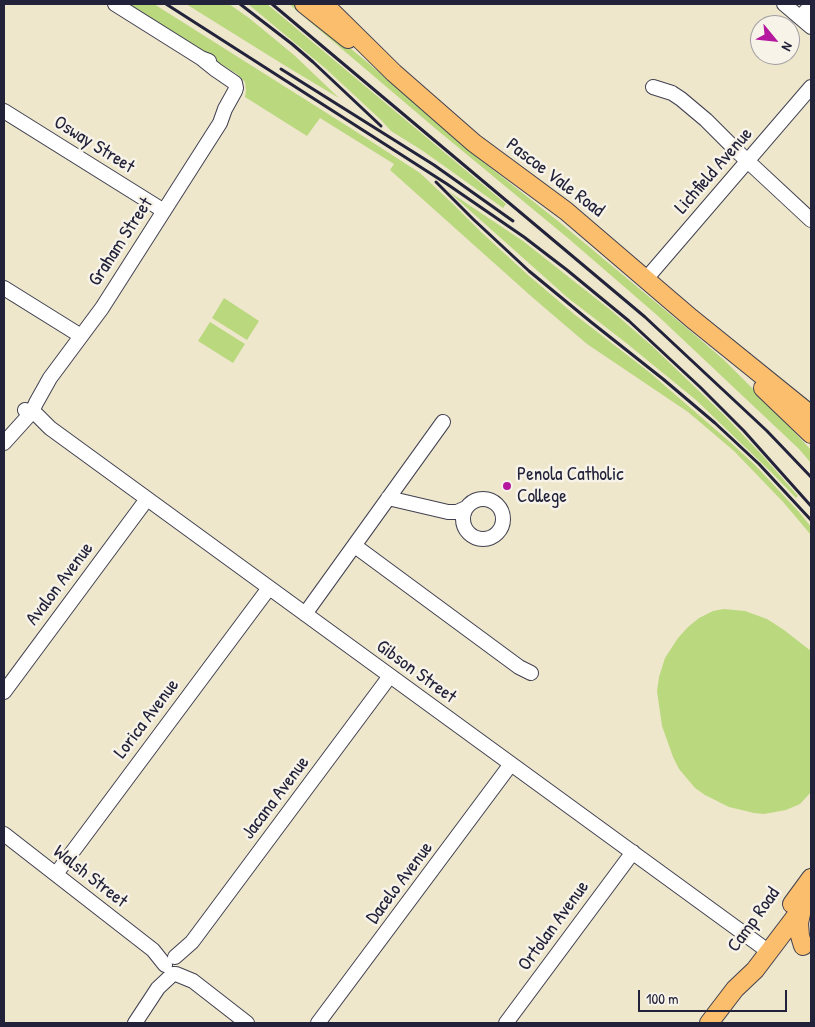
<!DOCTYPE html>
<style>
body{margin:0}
#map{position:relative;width:815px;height:1027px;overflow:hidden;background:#eee7cc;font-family:"Patrick Hand",sans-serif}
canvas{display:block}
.frame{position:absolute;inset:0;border:5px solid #22223b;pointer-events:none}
.north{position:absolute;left:750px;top:15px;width:50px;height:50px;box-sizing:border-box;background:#f7f3e8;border:1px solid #a29fa3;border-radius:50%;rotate:118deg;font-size:14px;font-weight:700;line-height:20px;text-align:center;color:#22223b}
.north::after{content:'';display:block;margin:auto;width:18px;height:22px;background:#b5179e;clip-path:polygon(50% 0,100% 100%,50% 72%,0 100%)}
.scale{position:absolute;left:638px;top:990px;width:149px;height:22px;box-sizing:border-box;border:2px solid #22223b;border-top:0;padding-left:6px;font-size:15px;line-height:18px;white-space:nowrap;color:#22223b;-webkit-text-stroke:4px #f7f3e8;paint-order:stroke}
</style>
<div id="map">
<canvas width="815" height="1027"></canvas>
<div class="frame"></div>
<div class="north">N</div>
<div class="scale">100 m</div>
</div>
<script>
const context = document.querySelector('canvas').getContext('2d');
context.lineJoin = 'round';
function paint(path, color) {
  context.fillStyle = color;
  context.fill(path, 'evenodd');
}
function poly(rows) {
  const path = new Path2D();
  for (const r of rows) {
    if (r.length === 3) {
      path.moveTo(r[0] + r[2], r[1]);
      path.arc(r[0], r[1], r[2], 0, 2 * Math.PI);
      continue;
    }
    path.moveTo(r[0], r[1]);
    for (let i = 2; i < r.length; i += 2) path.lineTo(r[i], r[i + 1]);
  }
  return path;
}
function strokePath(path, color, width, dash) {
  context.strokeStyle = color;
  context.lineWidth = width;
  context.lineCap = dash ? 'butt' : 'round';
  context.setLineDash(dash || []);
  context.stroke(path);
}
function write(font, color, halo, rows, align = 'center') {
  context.font = font + ' "Patrick Hand",sans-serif';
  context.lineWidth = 5;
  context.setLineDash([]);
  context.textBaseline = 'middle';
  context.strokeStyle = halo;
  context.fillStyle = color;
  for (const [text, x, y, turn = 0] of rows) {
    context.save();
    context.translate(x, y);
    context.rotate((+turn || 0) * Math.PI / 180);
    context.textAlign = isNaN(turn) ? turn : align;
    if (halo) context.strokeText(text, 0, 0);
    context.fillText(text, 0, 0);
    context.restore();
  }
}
const green = poly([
 [125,4,154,4,352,129,420,173,453,204,480,231,528,275,574,314,649,372,730,442,755,465,799,512,811,527,811,535,784,503,734,451,688,412,587,344,532,297,390,170,394,164,320,118,307,136,245,97,246,90,245,82,237,74],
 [186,4,229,4,249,18,294,55,339,98,284,65],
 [248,4,267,4,506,204,503,208,423,151,391,131,381,120,325,68],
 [289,4,296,4,367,62,468,150,558,221,695,335,724,360,771,407,811,450,811,463,799,449,658,316,569,239,436,129],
 [448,191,523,241,613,312,652,346,723,414,763,456,798,496,796,498,772,473,696,400,625,342,568,298],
 [224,298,259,321,247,340,212,318],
 [210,322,245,344,233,363,198,341],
 [724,609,745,611,767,619,784,630,811,651,811,792,800,804,786,810,764,814,754,813,729,807,705,795,695,788,679,769,673,757,662,726,657,691,659,677,665,658,678,638,688,627,699,618,713,611]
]);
const minor = poly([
 [115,4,201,58,209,61],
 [784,4,811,27],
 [800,17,811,6],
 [653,87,672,93,681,99,706,120,740,154,811,220],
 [4,111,164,211],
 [646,279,811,87],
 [4,288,81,336],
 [25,410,32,412,37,415,50,428,761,946],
 [4,443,32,412,36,403,50,378,102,308,220,123,225,109,235,91,236,88,235,83,216,70,201,58],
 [388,498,448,512,457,512,466,508],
 [483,519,20],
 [355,546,519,667,531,673],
 [305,614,443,422],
 [4,692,147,499],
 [4,834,153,950,165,965],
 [56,874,269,588],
 [175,957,192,942,390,676],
 [176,974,193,981,247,1023],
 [135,1023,158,988,173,974],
 [318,1023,511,764],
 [506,1023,633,852]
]);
const major = poly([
 [304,4,348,39],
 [324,4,394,73,474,143,566,211,691,318,811,415],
 [763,388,811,434],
 [792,904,811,878],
 [802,909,799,923,800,936,803,946],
 [709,1023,735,989,755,970,811,896]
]);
const rail = poly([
 [166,4,447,184,524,237,567,270,629,321,700,387,744,431,811,506],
 [240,4,292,44,313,62,381,126],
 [272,4,645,317,767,431,811,477],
 [281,69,434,165,513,221],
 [436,182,473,219,529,271,591,322,663,379,715,423,759,464,811,520]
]);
const markers = [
 [507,486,5,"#b5179e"]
];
const streetNames = [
 ["Osway Street",94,145,32],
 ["Lichfield Avenue",714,171,-49],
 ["Pascoe Vale Road",555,178,37],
 ["Graham Street",121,242,-57],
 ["Avalon Avenue",60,584,-53],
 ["Gibson Street",416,672,36],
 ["Lorica Avenue",147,719,-53],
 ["Jacana Avenue",276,798,-53],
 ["Walsh Street",90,877,38],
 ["Dacelo Avenue",400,883,-53],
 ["Camp Road",754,920,-54],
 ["Ortolan Avenue",554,926,-54]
];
const poiNames = [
 ["Penola Catholic",517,475],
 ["College",517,497]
];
paint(green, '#bad87e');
strokePath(minor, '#414051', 16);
strokePath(major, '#414051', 20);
strokePath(minor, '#fff', 14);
strokePath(major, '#fabe6d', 18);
strokePath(rail, '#22223b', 3);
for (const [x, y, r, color] of markers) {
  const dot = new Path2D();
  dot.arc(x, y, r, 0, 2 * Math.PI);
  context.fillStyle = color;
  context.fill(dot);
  strokePath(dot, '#f7f3e8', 2);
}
write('19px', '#22223b', '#f7f3e8', streetNames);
write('19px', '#22223b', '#f7f3e8', poiNames, 'left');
</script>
